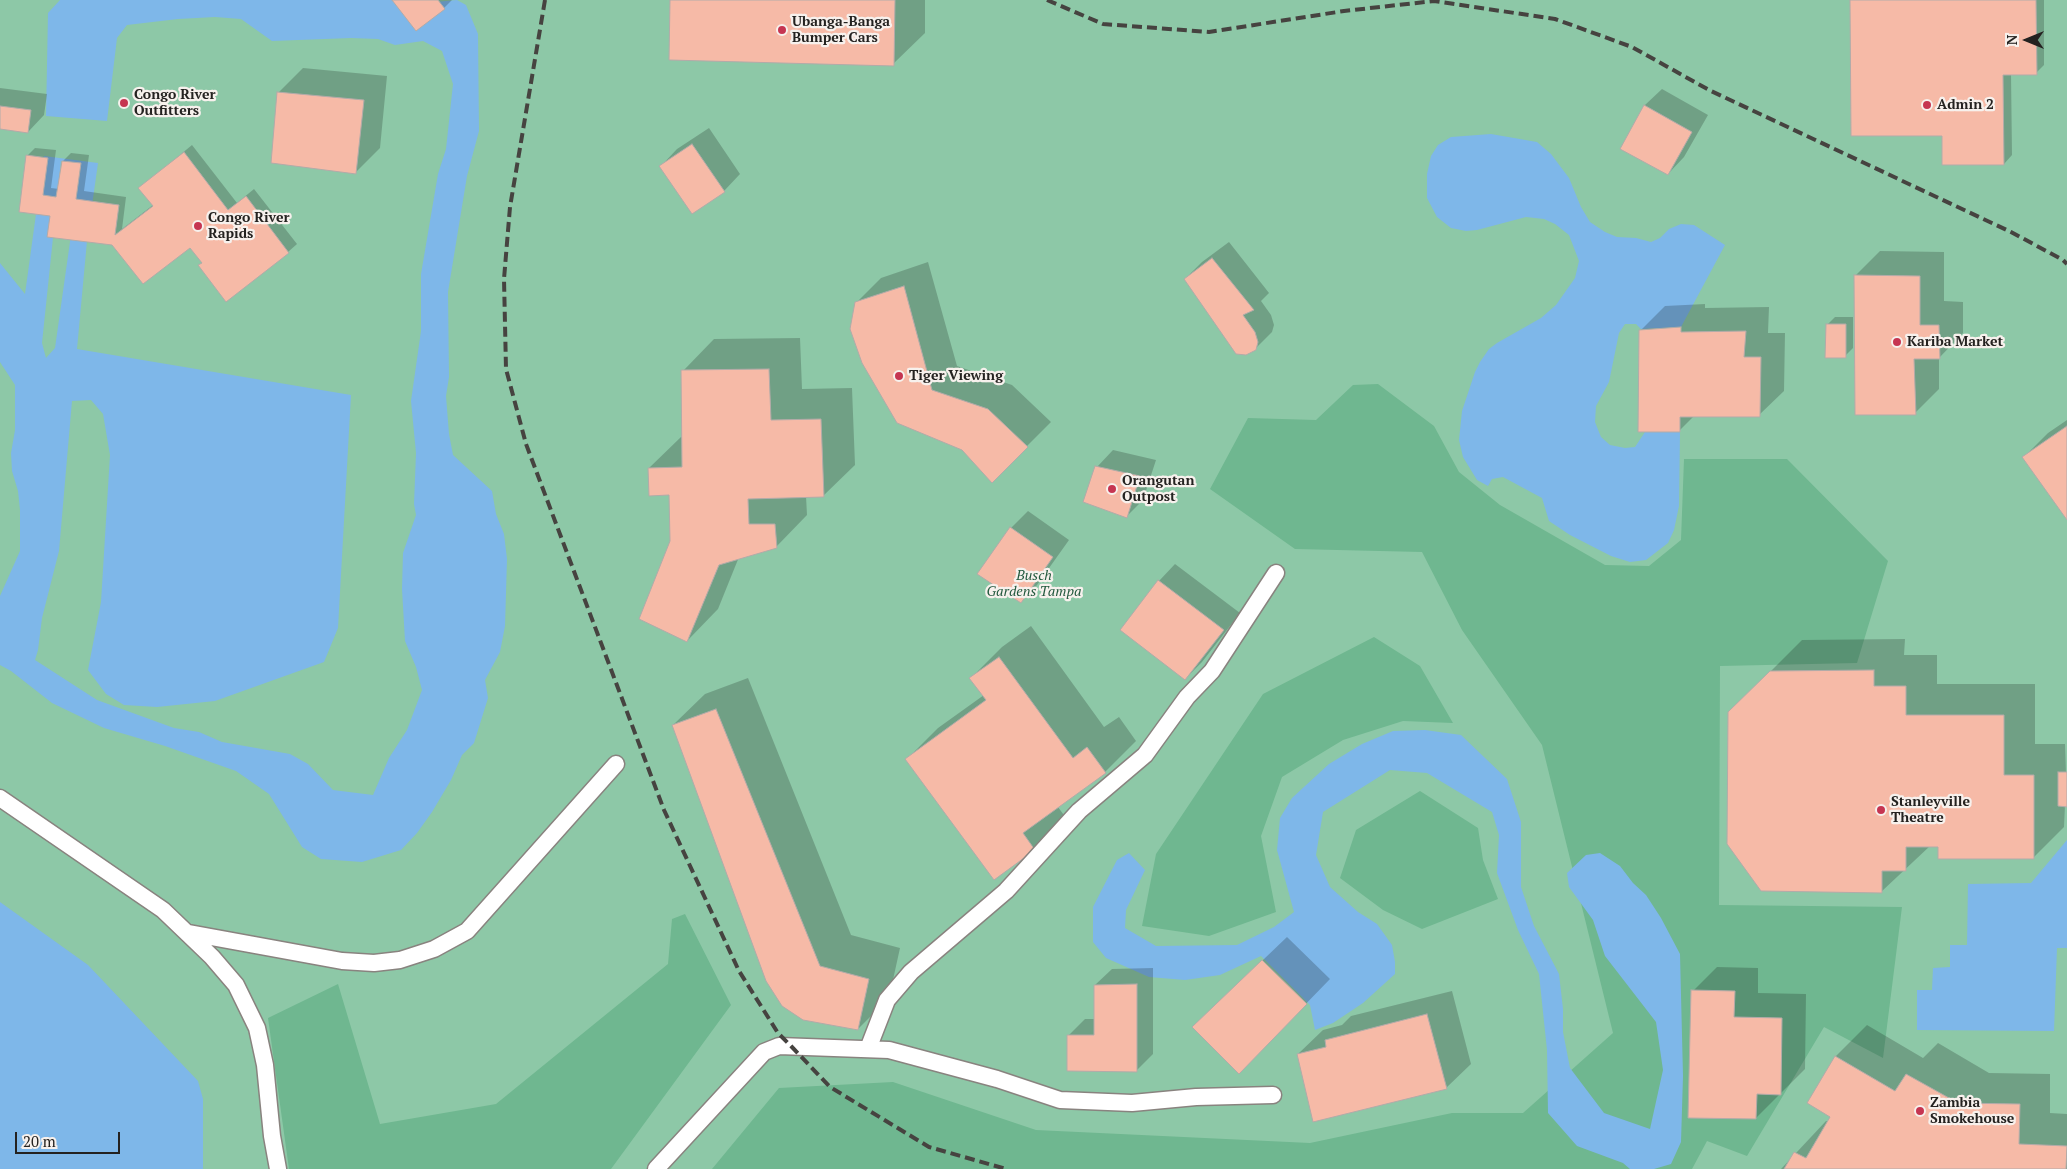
<!DOCTYPE html>
<style>
body{margin:0}
#map{position:relative;width:2067px;height:1169px;overflow:hidden;background:#eae4df;font-family:"PT Serif",serif}
canvas{display:block}
.north{position:absolute;left:2002px;top:15px;width:50px;height:50px;-webkit-text-stroke:4px #f7f1ed;paint-order:stroke;rotate:270deg;font-size:14px;font-weight:700;line-height:20px;text-align:center;color:#242220}
.north::after{content:'';display:block;margin:auto;width:18px;height:22px;background:#242220;clip-path:polygon(50% 0,100% 100%,50% 72%,0 100%)}
.scale{position:absolute;left:15px;top:1132px;width:105px;height:22px;box-sizing:border-box;border:2px solid #242220;border-top:0;padding-left:6px;font-size:15px;line-height:18px;white-space:nowrap;color:#242220;-webkit-text-stroke:4px #f7f1ed;paint-order:stroke}
</style>
<div id="map">
<canvas width="2067" height="1169"></canvas>
<div class="north">N</div>
<div class="scale">20 m</div>
</div>
<script>
const context = document.querySelector('canvas').getContext('2d');
context.lineJoin = 'round';
function paint(path, color) {
  context.fillStyle = color;
  context.fill(path, 'evenodd');
}
function poly(rows) {
  const path = new Path2D();
  for (const r of rows) {
    path.moveTo(r[0], r[1]);
    for (let i = 2; i < r.length; i += 2) path.lineTo(r[i], r[i + 1]);
  }
  return path;
}
function strokePath(path, color, width, dash) {
  context.strokeStyle = color;
  context.lineWidth = width;
  context.lineCap = dash ? 'butt' : 'round';
  context.setLineDash(dash || []);
  context.stroke(path);
}
function write(font, color, halo, rows, align = 'center') {
  context.font = font + ' "PT Serif",serif';
  context.lineWidth = 4.5;
  context.setLineDash([]);
  context.textBaseline = 'middle';
  context.strokeStyle = halo;
  context.fillStyle = color;
  for (const [text, x, y, turn = 0] of rows) {
    context.save();
    context.translate(x, y);
    context.rotate((+turn || 0) * Math.PI / 180);
    context.textAlign = isNaN(turn) ? turn : align;
    if (halo) context.strokeText(text, 0, 0);
    context.fillText(text, 0, 0);
    context.restore();
  }
}
const green = poly([
 [0,0,2067,0,2067,1169,0,1169]
]);
const forest = poly([
 [1378,384,1434,426,1459,472,1500,505,1605,565,1649,566,1681,540,1684,459,1787,459,1888,561,1857,663,1720,666,1719,905,1902,907,1883,1058,1824,1027,1747,1156,1707,1141,1692,1169,712,1169,779,1088,893,1082,1036,1130,1310,1143,1452,1113,1523,1113,1613,1033,1542,745,1462,630,1422,552,1295,549,1210,489,1248,418,1316,420,1353,385],
 [1374,637,1420,666,1453,723,1403,721,1343,740,1282,777,1261,836,1276,912,1209,936,1142,926,1156,854,1263,694],
 [1420,791,1478,828,1483,860,1498,899,1422,929,1383,910,1340,878,1356,830],
 [685,914,731,1005,611,1169,289,1169,268,1018,338,984,380,1124,496,1104,668,964,672,919]
]);
const water = poly([
 [60,0,398,0,435,2,457,0,466,5,478,34,479,131,467,176,448,292,449,377,446,396,449,434,453,455,492,491,496,514,504,534,507,559,505,626,500,652,485,680,488,698,474,743,462,755,451,780,432,812,417,833,401,850,362,862,321,859,302,847,269,794,236,771,165,746,104,728,52,703,11,671,0,665,0,596,20,551,20,510,18,491,12,471,11,453,15,430,15,385,0,362,0,263,25,294,44,156,98,163,87,241,77,349,351,395,338,628,324,662,215,701,157,707,124,705,106,694,88,670,101,602,110,455,103,414,91,400,72,401,59,551,42,618,38,650,35,660,97,700,174,728,199,732,222,742,290,754,308,764,333,790,373,795,389,758,407,730,422,690,416,667,405,641,402,589,403,553,416,515,414,504,416,453,411,401,421,331,421,274,438,174,446,149,453,84,442,51,423,41,395,45,378,39,351,38,272,41,241,19,215,17,178,19,127,25,117,38,107,121,46,116,48,13],
 [61,161,81,164,55,348,46,358,42,343],
 [1491,134,1537,142,1551,154,1569,178,1581,207,1590,222,1605,232,1617,237,1636,238,1651,242,1660,238,1669,229,1681,224,1694,225,1725,245,1681,327,1641,329,1636,324,1625,324,1619,333,1609,382,1596,406,1595,422,1601,437,1610,445,1625,448,1635,447,1645,432,1680,432,1679,506,1674,530,1668,543,1646,560,1630,562,1611,556,1570,535,1549,521,1542,498,1503,477,1492,479,1488,486,1477,480,1463,457,1459,440,1462,411,1475,372,1480,362,1489,349,1497,343,1541,318,1556,305,1575,278,1579,261,1569,235,1555,224,1544,219,1526,217,1477,230,1466,231,1451,228,1437,217,1427,198,1427,174,1431,156,1438,145,1451,137],
 [1425,730,1461,735,1507,779,1521,822,1521,887,1534,926,1559,974,1563,1009,1563,1032,1570,1068,1604,1113,1650,1129,1663,1070,1656,1022,1605,956,1593,920,1569,887,1567,873,1586,855,1600,853,1620,866,1633,883,1646,895,1661,918,1680,954,1683,1076,1681,1142,1671,1164,1654,1169,1630,1169,1623,1163,1577,1146,1548,1113,1547,1050,1539,974,1518,930,1497,873,1499,835,1492,812,1427,773,1390,770,1323,812,1316,855,1330,887,1358,912,1377,924,1392,945,1395,962,1395,974,1363,1003,1333,1023,1315,1030,1310,1005,1261,956,1220,975,1185,980,1149,977,1106,958,1093,942,1093,907,1117,860,1129,853,1145,870,1126,910,1125,928,1156,946,1237,945,1274,927,1294,912,1277,850,1280,818,1292,798,1329,764,1362,744,1393,731],
 [2067,840,2067,948,2057,948,2054,1031,1917,1030,1917,990,1932,990,1933,968,1950,967,1950,945,1967,945,1968,884,2031,883],
 [0,902,88,965,198,1081,203,1099,203,1169,0,1169]
]);
const shadow = poly([
 [394,0,452,0,444,8],
 [671,0,925,0,925,33,893,64],
 [1852,0,2044,0,2044,65,2036,73,2011,73,2012,155,2004,164,1943,135],
 [303,68,387,76,380,148,355,173,278,93],
 [0,88,47,94,44,115,28,132,0,128],
 [1662,89,1708,115,1684,157,1668,174,1622,148,1645,105],
 [709,128,740,174,724,191,661,166,677,149],
 [192,145,237,203,254,189,297,244,288,252,203,262,190,246,113,244,51,215,20,211,27,156,35,148,56,150,51,188,59,189,63,161,71,153,89,155,84,191,126,197,122,229,153,205,140,188],
 [1229,242,1269,293,1261,301,1271,315,1274,325,1272,332,1255,349,1185,279,1202,262],
 [1880,251,1944,252,1944,301,1963,302,1963,333,1939,358,1939,389,1915,413,1856,275],
 [928,262,957,366,1012,385,1051,422,992,481,857,302,881,278],
 [1705,304,1705,308,1769,307,1768,333,1785,333,1784,391,1759,415,1695,415,1679,431,1641,330,1665,306],
 [1835,317,1853,317,1853,348,1845,356,1827,325],
 [800,338,802,389,852,388,855,465,823,496,806,496,807,515,776,547,739,557,718,609,687,641,671,541,670,494,649,468,681,437,683,437,683,371,714,339],
 [2067,420,2067,517,2024,457,2048,433],
 [1113,450,1156,460,1143,500,1127,516,1097,467],
 [1028,511,1069,540,1037,585,1021,602,1011,528],
 [1175,564,1240,613,1202,662,1185,679,1159,581],
 [1031,626,1104,727,1119,717,1136,741,1105,772,1058,807,1066,818,1034,850,907,759,938,728,984,695,971,678,1002,647],
 [1905,639,1904,655,1937,655,1937,684,2035,684,2035,744,2065,744,2067,805,2065,805,2064,827,2033,858,1930,846,1881,892,1729,713,1802,640],
 [748,678,851,935,900,948,889,998,858,1029,673,725,705,694],
 [1287,937,1330,979,1263,1048,1218,1003],
 [1717,967,1758,968,1758,993,1806,994,1805,1069,1756,1118,1693,991],
 [1153,968,1153,1054,1136,1071,1069,1035,1085,1019,1095,1019,1095,985,1112,969],
 [1452,991,1471,1064,1446,1088,1298,1054,1323,1030,1342,1025,1351,1016],
 [1867,1025,1923,1058,1938,1043,1989,1073,2050,1074,2050,1113,2067,1114,2067,1169,1781,1169,1826,1121,1829,1122,1832,1116,1809,1103,1836,1056]
]);
const building = poly([
 [392,0,438,0,445,9,416,31,392,0],
 [670,0,895,0,894,66,669,60,670,0],
 [1850,0,2036,0,2037,75,2003,75,2004,165,1942,165,1942,136,1851,136,1850,0],
 [277,92,364,100,356,174,271,163,277,92],
 [1644,105,1692,132,1668,175,1620,149,1644,105],
 [0,106,31,110,28,133,0,129,0,106],
 [692,144,725,192,692,214,659,166,692,144],
 [184,152,228,210,246,196,289,253,226,302,198,265,202,263,190,248,143,284,112,245,47,237,50,216,19,212,26,155,48,158,43,195,56,197,62,161,81,163,76,199,119,205,115,235,153,206,138,188,184,152],
 [1212,258,1254,310,1243,315,1255,332,1258,342,1256,350,1246,355,1236,354,1184,279,1212,258],
 [1854,275,1920,276,1920,325,1939,325,1940,359,1914,359,1916,415,1855,415,1854,275],
 [904,286,932,390,988,409,1028,447,992,483,962,450,897,423,862,363,850,329,855,302,904,286],
 [1826,324,1846,324,1846,358,1825,358,1826,324],
 [1681,327,1681,332,1746,331,1744,357,1761,357,1760,417,1680,417,1680,432,1638,432,1639,330,1681,327],
 [769,369,771,420,821,419,824,497,748,499,749,524,775,524,777,548,719,565,687,642,639,619,670,541,669,495,649,496,648,468,682,467,681,370,769,369],
 [2067,426,2067,520,2022,457,2067,426],
 [1095,466,1140,476,1127,518,1083,502,1095,466],
 [1010,527,1053,557,1021,603,977,574,1010,527],
 [1158,580,1224,630,1185,680,1120,630,1158,580],
 [999,657,1073,758,1087,747,1106,773,1023,833,1035,850,994,880,905,759,986,700,969,678,999,657],
 [1874,670,1874,686,1906,686,1906,715,2004,715,2004,775,2034,775,2034,859,1938,859,1938,847,1906,847,1906,871,1882,871,1882,893,1761,891,1727,844,1728,712,1770,671,1874,670],
 [716,709,820,966,869,979,858,1030,803,1020,782,1006,766,981,672,725,716,709],
 [2058,772,2067,772,2067,807,2058,806,2058,772],
 [1262,960,1307,1004,1239,1074,1192,1027,1262,960],
 [1137,984,1137,1072,1067,1071,1067,1035,1094,1035,1094,985,1137,984],
 [1691,990,1735,991,1734,1017,1782,1018,1781,1095,1757,1094,1756,1119,1688,1118,1691,990],
 [1427,1014,1447,1089,1313,1122,1297,1054,1326,1047,1325,1040,1427,1014],
 [1835,1056,1895,1091,1906,1074,1958,1103,2020,1104,2019,1144,2067,1146,2066,1169,1784,1169,1794,1152,1806,1158,1830,1117,1807,1103,1835,1056]
]);
const lane = poly([
 [0,798,163,910,212,957,236,985,257,1028,265,1065,272,1136,278,1169],
 [189,933,342,961,374,963,400,960,434,949,467,931,616,764],
 [868,1049,887,1000,911,972,1006,891,1079,811,1145,755,1187,697,1212,671,1276,573],
 [656,1169,764,1052,779,1046,889,1050,997,1079,1060,1100,1132,1103,1196,1097,1273,1095]
]);
const rail = poly([
 [545,0,510,207,504,279,506,369,526,444,664,810,739,971,778,1033,791,1046,830,1087,929,1147,1006,1169],
 [1047,0,1103,24,1209,32,1344,11,1434,1,1555,19,1632,47,1709,90,2011,232,2063,260,2067,264]
]);
const markers = [
 [782,30,5,"#c63551"],
 [124,103,5,"#c63551"],
 [1927,105,5,"#c63551"],
 [198,226,5,"#c63551"],
 [1897,342,5,"#c63551"],
 [899,376,5,"#c63551"],
 [1112,489,5,"#c63551"],
 [1881,810,5,"#c63551"],
 [1920,1111,5,"#c63551"]
];
const poiNames = [
 ["Ubanga-Banga",792,22],
 ["Bumper Cars",792,38],
 ["Congo River",134,95],
 ["Outfitters",134,111],
 ["Admin 2",1937,105],
 ["Congo River",208,218],
 ["Rapids",208,234],
 ["Kariba Market",1907,342],
 ["Tiger Viewing",909,376],
 ["Orangutan",1122,481],
 ["Outpost",1122,497],
 ["Stanleyville",1891,802],
 ["Theatre",1891,818],
 ["Zambia",1930,1103],
 ["Smokehouse",1930,1119]
];
const parkNames = [
 ["Busch",1034,576],
 ["Gardens Tampa",1034,592]
];
paint(green, '#8dc8a7');
paint(forest, '#6fb790');
paint(water, '#7eb7e9');
paint(shadow, '#0003');
paint(building, '#f6baa7');
strokePath(building, '#b2aba9', 1);
strokePath(lane, '#89837f', 19);
strokePath(lane, '#fff', 16);
strokePath(rail, '#464340', 4, [10, 5]);
for (const [x, y, r, color] of markers) {
  const dot = new Path2D();
  dot.arc(x, y, r, 0, 2 * Math.PI);
  context.fillStyle = color;
  context.fill(dot);
  strokePath(dot, '#f7f1ed', 2);
}
write('bold 14px', '#242220', '#f7f1ed', poiNames, 'left');
write('italic 14px', '#23593e', '#f7f1ed', parkNames);
</script>
